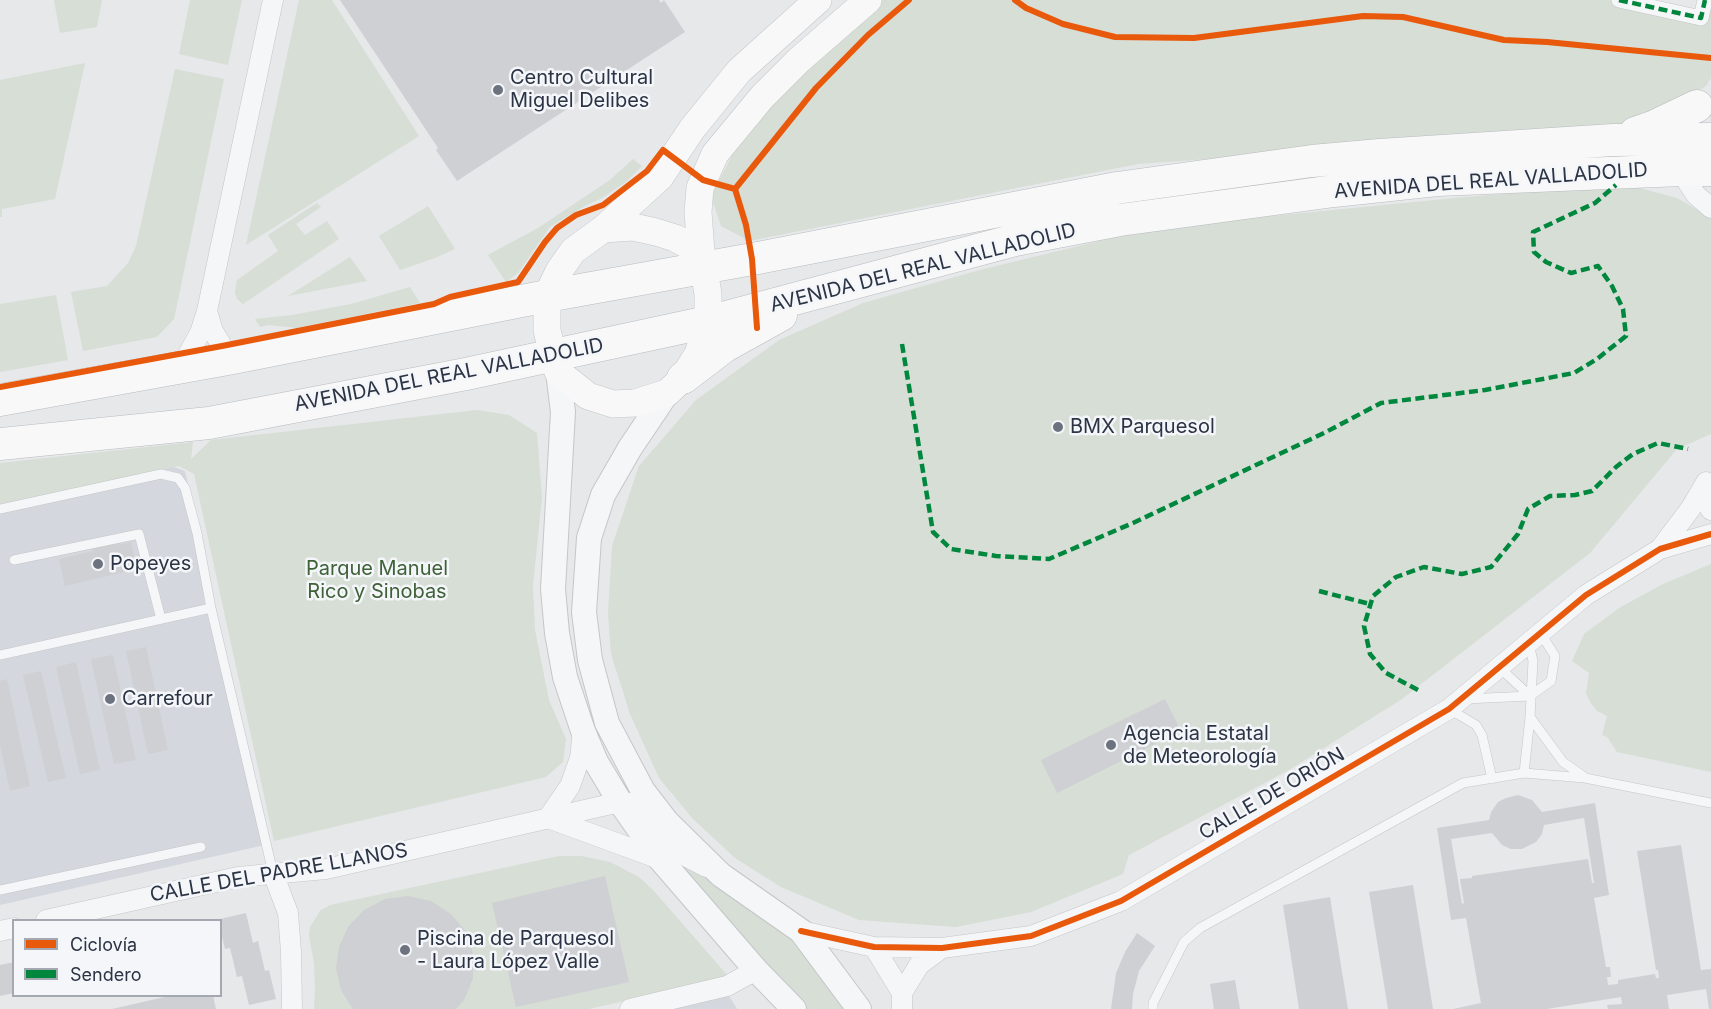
<!DOCTYPE html>
<meta charset="utf-8">
<style>
body{margin:0}
#map{position:relative;width:1711px;height:1009px;overflow:hidden;background:#e6e8ea;font-family:Inter,sans-serif}
canvas{display:block}
.legend{position:absolute;left:12px;top:919px;width:210px;height:78px;box-sizing:border-box;background:#f4f6f9;border:2px solid #a4a8b1;margin:0;padding:8px 10px;list-style:none;font-size:18px;color:#2b3445}
.legend li{display:flex;align-items:center;gap:12px;height:30px}
.legend b{width:30px;border:2px solid #a4a8b1}
</style>
<div id="map">
<canvas width="1711" height="1009"></canvas>
<ul class="legend">
<li><b style="height:8px;background:#e8590c"></b>Ciclovía</li>
<li><b style="height:8px;background:#00873e"></b>Sendero</li>
</ul>
</div>
<script>
const context = document.querySelector('canvas').getContext('2d');
context.lineJoin = 'round';
function paint(path, color) {
  context.fillStyle = color;
  context.fill(path, 'evenodd');
}
function poly(rows) {
  const path = new Path2D();
  for (const r of rows) {
    path.moveTo(r[0], r[1]);
    for (let i = 2; i < r.length; i += 2) path.lineTo(r[i], r[i + 1]);
  }
  return path;
}
function strokePath(path, color, width, dash) {
  context.strokeStyle = color;
  context.lineWidth = width;
  context.lineCap = dash ? 'butt' : 'round';
  context.setLineDash(dash || []);
  context.stroke(path);
}
function write(font, color, halo, rows, align = 'center') {
  context.font = font + ' Inter,sans-serif';
  context.lineWidth = 5;
  context.setLineDash([]);
  context.textBaseline = 'middle';
  context.strokeStyle = halo;
  context.fillStyle = color;
  for (const [text, x, y, turn = 0] of rows) {
    context.save();
    context.translate(x, y);
    context.rotate((+turn || 0) * Math.PI / 180);
    context.textAlign = isNaN(turn) ? turn : align;
    if (halo) context.strokeText(text, 0, 0);
    context.fillText(text, 0, 0);
    context.restore();
  }
}
const built = poly([
 [168,465,185,471,269,844,0,905,0,498],
 [728,994,737,1009,675,1009,679,1004]
]);
const green = poly([
 [54,0,102,0,97,27,60,33],
 [190,0,242,0,228,65,179,54],
 [299,0,332,0,419,136,246,245],
 [876,0,1635,0,1701,17,1711,0,1711,78,1706,86,1672,107,1617,130,1138,164,749,241,721,226,711,196,762,97],
 [85,63,55,199,2,209,2,217,0,217,0,80],
 [175,69,224,79,174,319,157,337,83,351,71,292,107,286,128,263,136,246],
 [633,159,642,166,626,182,602,198,583,207,550,227,518,273,506,282,488,255,538,228,610,180],
 [1636,187,1677,198,1711,218,1711,434,1677,449,1590,553,1402,699,1289,770,1129,855,1123,874,1031,912,956,927,859,920,781,887,735,858,693,819,659,778,630,714,611,654,608,614,612,546,639,466,696,400,779,340,863,303,980,270,1124,235,1251,218,1465,197,1563,189],
 [317,203,321,207,296,224,305,235,327,221,339,239,243,304,237,299,235,292,237,280,278,251,268,235],
 [428,206,455,249,435,258,400,270,379,236],
 [350,257,367,281,288,296],
 [410,287,420,303,297,328,268,325,260,327,255,319,292,315,351,304],
 [56,295,68,360,0,372,0,304],
 [477,410,509,415,537,433,542,498,533,585,535,630,549,700,566,739,563,762,546,777,274,841,194,474,179,466,0,504,0,463,193,442,191,459,211,440],
 [1711,564,1711,772,1617,752,1607,737,1602,735,1607,716,1597,711,1590,702,1586,693,1589,673,1572,661,1584,634,1619,608,1663,584],
 [559,856,581,856,610,862,639,877,654,891,728,976,726,978,589,1009,314,1009,315,990,314,963,309,936,310,927,315,919,321,910,330,905],
 [684,864,744,900,798,943,847,1009,806,1009,763,966,678,867]
]);
const building = poly([
 [340,0,659,0,661,3,664,0,685,32,457,181,436,150,438,148],
 [119,542,119,545,131,542,137,569,65,586,59,559,93,551,92,548],
 [146,647,168,750,148,754,126,651],
 [113,655,136,760,114,764,91,659],
 [76,662,100,770,80,774,56,667],
 [41,671,66,778,48,782,23,675],
 [7,679,30,786,10,791,0,745,0,681],
 [1165,699,1181,731,1057,793,1041,760],
 [1518,795,1532,800,1542,812,1595,803,1609,895,1594,898,1606,967,1610,967,1611,977,1607,977,1608,985,1618,984,1618,980,1655,974,1656,978,1659,978,1658,970,1656,970,1637,851,1681,845,1701,970,1711,969,1711,1009,1709,1009,1706,989,1667,995,1669,1009,1608,1009,1607,1005,1622,1004,1621,997,1547,1009,1453,1009,1481,1003,1466,918,1451,920,1437,828,1489,820,1491,812,1498,802,1506,798],
 [1584,818,1594,883,1592,883,1588,859,1472,876,1472,878,1460,879,1464,903,1462,904,1451,839,1492,833,1502,845,1511,849,1522,849,1536,842,1542,834,1544,825],
 [605,876,629,982,516,1007,492,903],
 [1413,885,1433,1009,1388,1009,1369,892],
 [408,896,431,901,451,914,466,932,473,954,473,978,464,1000,456,1009,353,1009,341,990,336,968,339,947,348,927,364,910,385,899],
 [1330,897,1348,1009,1299,1009,1283,905],
 [246,913,253,943,258,941,265,971,269,970,276,999,249,1005,242,976,237,977,230,948,225,949,220,929,220,919],
 [1137,933,1155,946,1139,971,1133,994,1132,1009,1111,1009,1116,973,1125,952],
 [14,962,14,993,0,996,0,965],
 [1235,980,1240,1009,1214,1009,1210,984],
 [169,996,213,996,216,1009,112,1009]
]);
const service = poly([
 [0,509,161,474,178,478,185,488,197,533,211,608,273,873],
 [14,560,139,534,161,619],
 [0,655,211,608],
 [1500,668,1530,696],
 [1465,699,1530,696,1551,681,1555,656,1541,634],
 [1449,709,1476,725,1482,735,1492,779],
 [1530,717,1563,762,1583,776],
 [1524,773,1530,717,1533,661,1529,644],
 [0,890,201,847],
 [1153,1009,1153,1003,1184,942,1200,928,1463,783,1524,773,1585,778,1711,803]
]);
const pedestrian = poly([
 [1619,0,1701,18,1705,0]
]);
const minor = poly([
 [1681,161,1688,183,1696,195,1711,208],
 [207,311,213,331,222,346,233,358],
 [181,367,200,333,207,311,273,0],
 [1706,482,1704,492,1705,500,1711,510],
 [1660,549,1691,508,1705,484],
 [548,818,660,859],
 [548,818,570,786,580,758,583,731],
 [273,873,288,913,291,952,292,1009],
 [46,920,238,877,326,869,620,802,638,804,683,855,706,867],
 [0,931,14,928],
 [801,931,874,947,942,948,1031,936,1121,901,1449,709,1586,595,1660,549,1711,534],
 [874,947,902,993],
 [630,1009,727,986,756,970],
 [902,1009,902,993,919,965,942,948]
]);
const tertiary = poly([
 [558,372,563,412,553,589,557,633,565,677,583,731,596,762,620,802,660,859,756,970,794,1009],
 [667,393,630,448,603,495,589,538,584,612,590,660,607,723,643,791,667,822,721,875,801,931,859,1009]
]);
const secondary = poly([
 [818,0,739,71,692,129,660,177,603,229,573,251,559,271,547,296,547,330,553,356,558,372,588,396,613,404,635,403,667,393,683,378,698,354,708,322,708,294,701,252,698,212,700,188,715,154,762,97,799,60,868,0],
 [603,229,633,227,656,232,675,238,701,252]
]);
const trunk = poly([
 [1635,133,1655,126,1697,106],
 [683,378,725,346,781,315],
 [0,400,233,358,547,296,758,258,1117,188,1312,161,1380,155,1613,140,1711,139],
 [0,444,209,423,466,374,708,322,1015,240,1120,220,1334,191,1437,180,1682,170,1711,170]
]);
const quiet = poly([
 [1619,0,1701,18,1705,0],
 [902,344,933,532,951,549,996,556,1049,559,1133,523,1324,433,1381,403,1485,390,1574,373,1597,359,1626,336,1623,309,1612,286,1598,266,1571,273,1546,262,1534,252,1533,232,1595,203,1616,185],
 [1319,591,1370,604],
 [1418,690,1386,673,1370,654,1364,626,1373,596,1396,577,1424,567,1462,574,1491,567,1518,534,1528,509,1550,496,1575,495,1592,491,1616,467,1633,454,1658,443,1688,449]
]);
const cycleway = poly([
 [1015,0,1026,8,1063,24,1115,37,1194,38,1363,16,1403,17,1504,40,1547,42,1711,58],
 [735,189,816,88,868,35,909,0],
 [735,189,746,225,752,259,757,328],
 [0,387,222,346,434,304,450,297,518,282,545,242,557,228,576,215,603,205,647,171,663,150,703,180,735,189],
 [801,931,874,947,942,948,1031,936,1121,901,1449,709,1586,595,1660,549,1711,534]
]);
const markers = [
 [498,90,6,"#6c737f"],
 [1058,427,6,"#6c737f"],
 [98,564,6,"#6c737f"],
 [110,699,6,"#6c737f"],
 [1111,745,6,"#6c737f"],
 [405,950,6,"#6c737f"]
];
const poiNames = [
 ["Centro Cultural",510,78],
 ["Miguel Delibes",510,101],
 ["BMX Parquesol",1070,427],
 ["Popeyes",110,564],
 ["Carrefour",122,699],
 ["Agencia Estatal",1123,734],
 ["de Meteorología",1123,757],
 ["Piscina de Parquesol",417,939],
 ["- Laura López Valle",417,962]
];
const streetNames = [
 ["AVENIDA DEL REAL VALLADOLID",1491,181,-4],
 ["AVENIDA DEL REAL VALLADOLID",923,268,-14],
 ["AVENIDA DEL REAL VALLADOLID",449,375,-11],
 ["CALLE DE ORIÓN",1272,794,-30],
 ["CALLE DEL PADRE LLANOS",279,873,-10]
];
const parkNames = [
 ["Parque Manuel",377,569],
 ["Rico y Sinobas",377,592]
];
paint(built, '#d4d7dd');
paint(green, '#d6ded6');
paint(building, '#ced0d3');
strokePath(service, '#c4c6c8', 10);
strokePath(pedestrian, '#c4c6c8', 16);
strokePath(minor, '#c4c6c8', 21);
strokePath(tertiary, '#c4c6c8', 26);
strokePath(secondary, '#c4c6c8', 28);
strokePath(trunk, '#b8bbbf', 33);
strokePath(service, '#f5f6f7', 9);
strokePath(pedestrian, '#f5f6f7', 15);
strokePath(minor, '#f5f6f7', 20);
strokePath(tertiary, '#f5f6f7', 24);
strokePath(secondary, '#f8f8f8', 27);
strokePath(trunk, '#f8f8f8', 32);
strokePath(quiet, '#00873e', 4.5, [9, 4.5]);
strokePath(cycleway, '#e8590c', 6);
for (const [x, y, r, color] of markers) {
  const dot = new Path2D();
  dot.arc(x, y, r, 0, 2 * Math.PI);
  context.fillStyle = color;
  context.fill(dot);
  strokePath(dot, '#f4f6f9', 2);
}
write('20px', '#2b3445', '#f4f6f9', poiNames, 'left');
write('20px', '#2b3445', '#f4f6f9', streetNames);
write('20px', '#3f6138', '#f4f6f9', parkNames);
</script>
